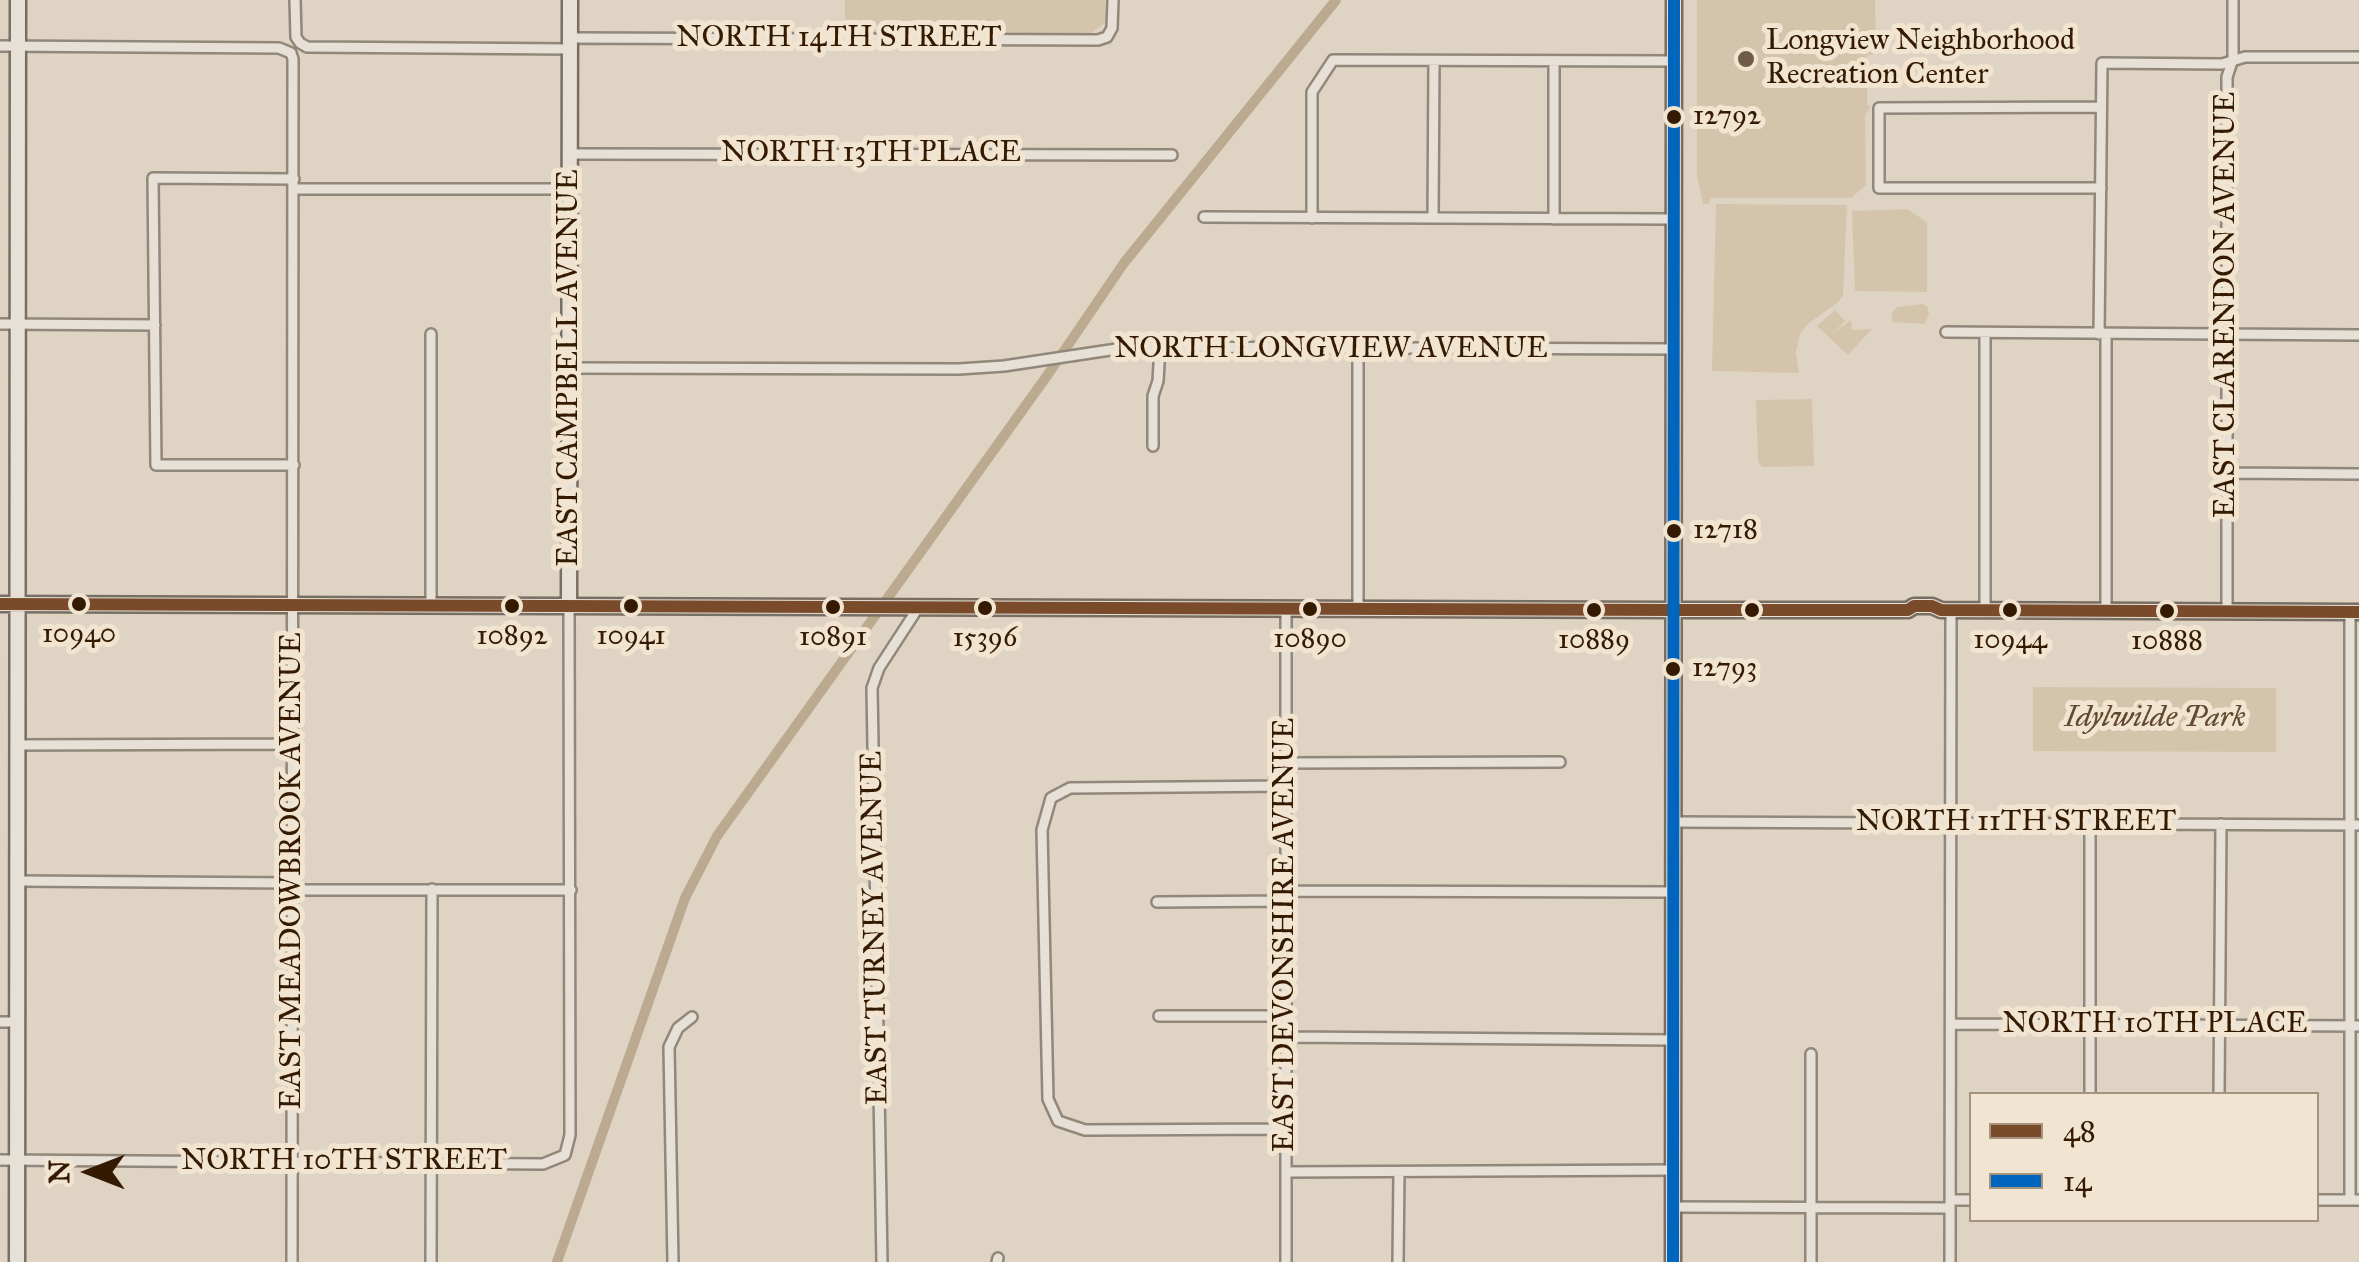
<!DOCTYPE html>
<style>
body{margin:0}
#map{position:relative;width:2359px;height:1262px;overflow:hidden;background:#dfd4c3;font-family:"IM FELL Great Primer",serif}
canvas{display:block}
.legend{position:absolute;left:1969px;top:1092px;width:350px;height:130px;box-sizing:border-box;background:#f1e4d1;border:2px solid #a6937e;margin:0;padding:12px 18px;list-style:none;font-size:30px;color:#351a02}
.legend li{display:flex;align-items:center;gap:20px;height:50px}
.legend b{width:50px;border:2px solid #a6937e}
.north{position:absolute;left:40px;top:1122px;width:100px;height:100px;-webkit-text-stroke:8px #f1e4d1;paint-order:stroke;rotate:270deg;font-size:28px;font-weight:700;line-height:40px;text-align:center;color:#351a02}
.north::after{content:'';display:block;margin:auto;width:35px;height:45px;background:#351a02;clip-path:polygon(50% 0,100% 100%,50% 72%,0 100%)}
</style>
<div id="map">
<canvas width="2359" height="1262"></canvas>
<ul class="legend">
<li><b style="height:12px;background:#7a4b2a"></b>48</li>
<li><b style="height:12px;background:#0065bd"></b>14</li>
</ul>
<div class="north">N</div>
</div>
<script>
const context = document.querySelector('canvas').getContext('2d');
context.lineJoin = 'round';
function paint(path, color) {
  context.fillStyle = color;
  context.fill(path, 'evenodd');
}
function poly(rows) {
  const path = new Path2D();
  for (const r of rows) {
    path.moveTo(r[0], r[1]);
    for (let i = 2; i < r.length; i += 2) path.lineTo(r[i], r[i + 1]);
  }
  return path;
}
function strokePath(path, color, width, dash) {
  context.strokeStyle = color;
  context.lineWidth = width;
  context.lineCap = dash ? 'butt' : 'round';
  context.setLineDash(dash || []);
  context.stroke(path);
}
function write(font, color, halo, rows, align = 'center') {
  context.font = font + ' "IM FELL Great Primer",serif';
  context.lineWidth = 10;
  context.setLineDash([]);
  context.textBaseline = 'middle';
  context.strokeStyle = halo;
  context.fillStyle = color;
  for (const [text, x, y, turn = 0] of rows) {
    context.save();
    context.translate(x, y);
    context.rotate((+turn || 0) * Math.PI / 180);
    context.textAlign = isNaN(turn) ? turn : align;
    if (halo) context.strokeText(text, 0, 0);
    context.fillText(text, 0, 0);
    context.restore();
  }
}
const green = poly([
 [845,0,1105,0,1105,23,1090,34,845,32],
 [1697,0,1875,0,1876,54,1867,55,1867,105,1871,106,1865,116,1866,185,1851,198,1711,198,1709,204,1703,204,1697,176],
 [1716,204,1847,205,1843,296,1836,304,1809,323,1800,334,1796,352,1799,373,1712,371],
 [1907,209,1927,222,1927,292,1855,291,1852,211],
 [1922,304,1927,306,1929,313,1925,324,1892,322,1892,313,1897,307],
 [1835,310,1845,321,1833,333,1851,320,1852,330,1872,329,1848,355,1817,326],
 [1812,399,1814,466,1762,467,1758,462,1756,400],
 [2033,687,2276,688,2276,752,2033,751]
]);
const canal = poly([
 [557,1262,685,898,717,836,1049,373,1124,263,1336,0]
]);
const street = poly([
 [295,0,296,37,300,43,307,47,570,49],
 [570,38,1098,40,1107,37,1112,28,1113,0],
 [0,46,279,48,291,53,293,59,292,1262],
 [1554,61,1554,219],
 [570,154,1172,155],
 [294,179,153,178,156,465,294,465],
 [2101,188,1879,188,1879,108,2101,107],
 [294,189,570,189],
 [1204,217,1673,219],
 [1312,218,1312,92,1333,60,1673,61],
 [1433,218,1434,61],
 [0,324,155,325],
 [1946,332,2359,335],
 [431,334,431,606],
 [2099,334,2102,63,2222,64,2245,57,2359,57],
 [1358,348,1358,608],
 [570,368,959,369,1004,366,1130,347,1673,349],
 [1153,446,1153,396,1158,381,1160,347],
 [2227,473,2359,474],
 [1286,608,1286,1262],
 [1985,610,1985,333],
 [2106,611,2106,334],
 [2227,612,2227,77,2233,59,2233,0],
 [18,745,293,744],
 [1286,763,1560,762],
 [1673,822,2359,825],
 [2090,824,2090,1094],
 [17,881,292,883],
 [292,890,571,890],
 [1287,891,1673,892],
 [1157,902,1286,901],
 [1159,1016,1286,1016],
 [0,1022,17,1022],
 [1951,1024,2359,1026],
 [1287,1037,1672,1040],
 [2219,1094,2221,824],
 [1285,1129,1085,1130,1058,1121,1048,1099,1042,830,1051,798,1070,788,1286,786],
 [0,1160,543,1164,565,1155,570,1135,569,606],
 [1286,1172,1673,1170],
 [1950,1200,1972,1200],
 [2316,1200,2359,1200],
 [2350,1200,2350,612],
 [1673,1207,1950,1208],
 [431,1262,432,889],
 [673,1262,669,1047,678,1028,692,1017],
 [882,1262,872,688,879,668,918,608],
 [997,1262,998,1258],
 [1398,1262,1399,1172],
 [1811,1262,1811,1054],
 [1950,1262,1951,610]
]);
const secondary = poly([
 [0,604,1674,610,1908,610,1914,606,1932,606,1941,610,2359,612],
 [569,606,570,0],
 [17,1262,18,0],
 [1673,1262,1674,0]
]);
const bus1 = poly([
 [0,604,1674,610,1908,610,1914,606,1932,606,1941,610,2359,612]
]);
const bus2 = poly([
 [1673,1262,1674,0]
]);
const markers = [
 [1746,59,10,"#705b46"],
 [1674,117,9,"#351a02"],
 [1674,531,9,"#351a02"],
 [79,604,9,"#351a02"],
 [512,606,9,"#351a02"],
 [631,606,9,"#351a02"],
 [833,607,9,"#351a02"],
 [985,608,9,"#351a02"],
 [1310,609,9,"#351a02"],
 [1594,610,9,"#351a02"],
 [1752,610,9,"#351a02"],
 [2010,610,9,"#351a02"],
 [2167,611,9,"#351a02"],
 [1673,669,9,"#351a02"]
];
const busNames = [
 ["12792",1693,117,"left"],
 ["12718",1693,531,"left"],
 ["10940",79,635],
 ["10892",512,637],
 ["10941",631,637],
 ["10891",833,638],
 ["15396",985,639],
 ["10890",1310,640],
 ["10889",1594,641],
 ["10944",2010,641],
 ["10888",2167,642],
 ["12793",1692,669,"left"]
];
const streetNames = [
 ["NORTH 14TH STREET",839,39],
 ["NORTH 13TH PLACE",871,154],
 ["EAST CLARENDON AVENUE",2227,305,-90],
 ["NORTH LONGVIEW AVENUE",1331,350],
 ["EAST CAMPBELL AVENUE",570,368,-90],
 ["NORTH 11TH STREET",2016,823],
 ["EAST MEADOWBROOK AVENUE",293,871,-90],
 ["EAST TURNEY AVENUE",876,928,-91],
 ["EAST DEVONSHIRE AVENUE",1286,935,-90],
 ["NORTH 10TH PLACE",2155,1025],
 ["NORTH 10TH STREET",344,1162]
];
const poiNames = [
 ["Longview Neighborhood",1766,42],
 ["Recreation Center",1766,76]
];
const parkNames = [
 ["Idylwilde Park",2155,719]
];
paint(green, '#d4c4ac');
strokePath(canal, '#bba990', 10);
strokePath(street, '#91887b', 14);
strokePath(secondary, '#786e62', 19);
strokePath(street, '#e6e0d7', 9);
strokePath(secondary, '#e6e0d7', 14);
strokePath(bus1, '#7a4b2a', 12);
strokePath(bus2, '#0065bd', 12);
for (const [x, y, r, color] of markers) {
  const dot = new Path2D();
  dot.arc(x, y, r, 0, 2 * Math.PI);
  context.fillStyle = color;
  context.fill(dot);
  strokePath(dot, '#f1e4d1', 4);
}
write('28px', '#351a02', '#f1e4d1', busNames);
write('30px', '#351a02', '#f1e4d1', streetNames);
write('30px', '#351a02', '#f1e4d1', poiNames, 'left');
write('italic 30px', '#62492f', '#f1e4d1', parkNames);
</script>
